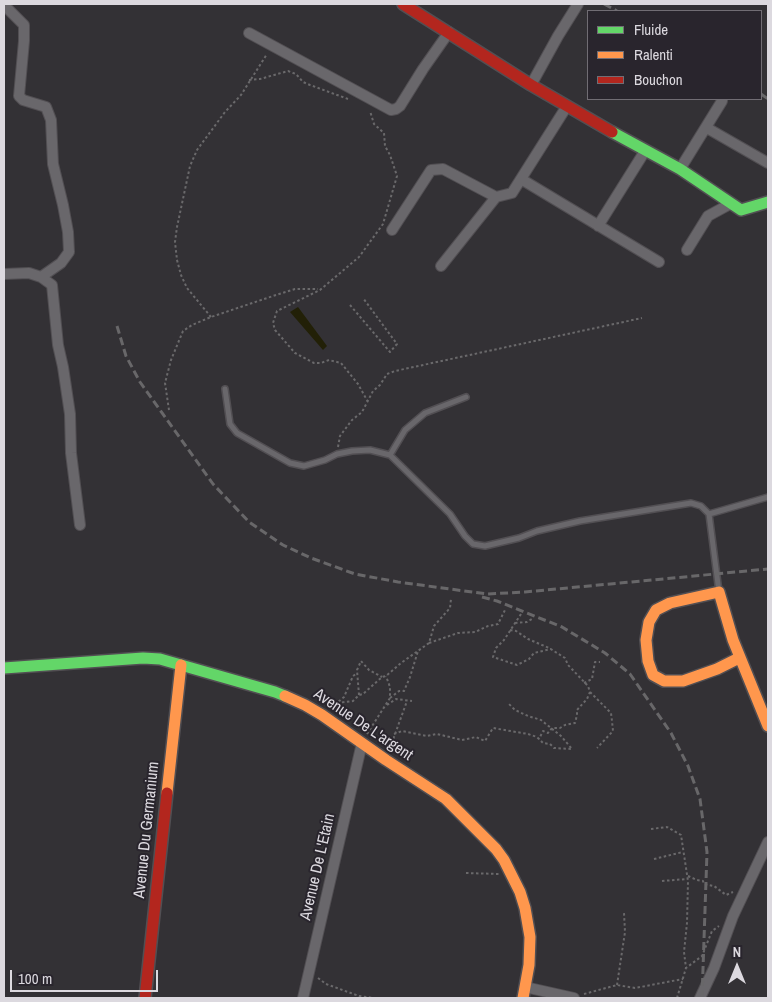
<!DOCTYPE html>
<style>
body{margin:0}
#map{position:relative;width:772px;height:1002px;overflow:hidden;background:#333135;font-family:"Archivo Narrow",sans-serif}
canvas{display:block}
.frame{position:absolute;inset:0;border:5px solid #dcd9df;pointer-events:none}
.legend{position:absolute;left:587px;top:10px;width:175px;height:90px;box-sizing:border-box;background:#29252d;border:1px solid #716d74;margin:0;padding:6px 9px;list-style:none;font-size:15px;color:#dcd9df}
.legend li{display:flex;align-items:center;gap:10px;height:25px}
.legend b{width:25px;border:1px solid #716d74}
.north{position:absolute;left:712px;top:942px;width:50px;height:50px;-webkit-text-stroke:4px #29252d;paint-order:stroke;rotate:0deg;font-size:14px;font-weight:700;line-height:20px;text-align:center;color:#dcd9df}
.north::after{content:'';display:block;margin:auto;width:18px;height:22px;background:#dcd9df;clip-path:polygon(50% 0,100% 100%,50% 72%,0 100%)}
.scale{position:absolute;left:10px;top:970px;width:148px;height:22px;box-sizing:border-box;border:2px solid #dcd9df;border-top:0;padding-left:6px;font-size:15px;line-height:18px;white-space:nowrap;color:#dcd9df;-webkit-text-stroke:4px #29252d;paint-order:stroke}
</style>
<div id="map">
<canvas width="772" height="1002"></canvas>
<div class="frame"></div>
<ul class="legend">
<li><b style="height:6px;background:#63d668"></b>Fluide</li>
<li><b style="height:6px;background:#ff974d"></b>Ralenti</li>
<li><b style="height:6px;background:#b3261e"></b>Bouchon</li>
</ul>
<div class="north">N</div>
<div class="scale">100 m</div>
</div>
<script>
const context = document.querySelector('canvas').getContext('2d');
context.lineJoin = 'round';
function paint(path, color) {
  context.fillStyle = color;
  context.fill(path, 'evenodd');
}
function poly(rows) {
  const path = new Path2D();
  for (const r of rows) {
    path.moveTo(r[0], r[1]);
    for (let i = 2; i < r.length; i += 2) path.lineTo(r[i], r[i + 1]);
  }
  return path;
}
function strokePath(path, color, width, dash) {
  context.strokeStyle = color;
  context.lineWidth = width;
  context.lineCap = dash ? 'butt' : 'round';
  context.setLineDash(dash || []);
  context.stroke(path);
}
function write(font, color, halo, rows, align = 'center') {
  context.font = font + ' "Archivo Narrow",sans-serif';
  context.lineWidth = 4;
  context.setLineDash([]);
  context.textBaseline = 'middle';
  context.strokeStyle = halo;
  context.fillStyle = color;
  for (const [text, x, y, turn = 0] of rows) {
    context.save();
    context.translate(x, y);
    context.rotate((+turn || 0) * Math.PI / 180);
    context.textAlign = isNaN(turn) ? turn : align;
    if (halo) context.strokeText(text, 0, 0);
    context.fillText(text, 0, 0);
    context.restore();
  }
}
const water = poly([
 [298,307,327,346,323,350,290,312]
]);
const path = poly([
 [249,80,260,79,288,71,296,74,303,82,310,85,348,99],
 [350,305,390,352,397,344,363,298],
 [211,317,187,288,181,275,177,260,175,242,177,227,190,166,197,150,225,112,241,95,267,54],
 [368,402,358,384,341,363,329,360,321,363,314,363,295,353,275,330,273,323,277,311,320,290,359,257,383,224,397,176,390,155,385,146,384,133,374,124,370,111],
 [169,410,165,383,171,360,183,331,192,325,211,317,273,296,295,289,318,289],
 [338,447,340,436,352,420,362,412,373,391,380,385,387,374,395,371,642,318],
 [521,614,504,640,496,648,493,657,517,665,529,659,534,653,551,649],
 [515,623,527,622,532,619],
 [510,630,516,631,528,639,549,648,565,658,568,665,588,686,590,692,587,699,577,710,577,715,575,723,565,725,560,728,552,728,548,733,543,731,539,739],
 [429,643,458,633,475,632,488,626,498,624,505,610],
 [584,683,592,679,595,662,600,662],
 [590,692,611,713,612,721,613,731,597,748],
 [359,695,357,670,361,661,369,670,382,677],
 [390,698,399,691,404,691,410,677,418,651],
 [337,703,353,701,359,695,363,694,382,677,386,676,401,663,429,643,434,626,450,608,451,599],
 [387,705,396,699,412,701],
 [331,708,344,697,353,676,357,673],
 [367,734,390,698,390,687,386,676],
 [394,734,402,731,427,736,437,734,462,740,476,737,485,741,493,728,528,734,537,737,543,743,550,744,554,748,572,749,561,736,541,720,528,716,515,710,509,704],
 [390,748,407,701],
 [651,829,667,827,681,835,688,881,687,923,684,952,686,968,702,956,712,931,719,926],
 [654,859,683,852],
 [466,873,499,874],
 [688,876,697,880,703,881,704,884,714,886,726,895,733,892],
 [662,881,687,879],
 [318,978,326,984,359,996,374,998],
 [617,985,625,932,624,913],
 [584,994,617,985,635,988,683,979],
 [677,998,686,968]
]);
const lane = poly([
 [225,389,230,424,237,433,290,463,304,466,325,460,337,454,352,451,370,450,390,455,450,514,465,536,473,544,485,546,519,538,537,531,580,521,691,503,701,506,709,514,719,592],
 [390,455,405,430,425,413,466,397],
 [709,514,768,497]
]);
const street = poly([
 [4,5,24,25,24,41,19,96,23,100,46,107,51,120,53,164,63,205,68,232,69,252,61,263,41,277],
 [249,33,391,110,396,109,400,106,423,69,449,32],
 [531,85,558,36,578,4],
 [707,128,768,163],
 [680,169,722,101],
 [521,179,659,262],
 [598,226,645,151],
 [392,230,431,170,443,169,496,197,512,193,567,106],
 [687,250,708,216,730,204],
 [441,266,496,197],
 [4,274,29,273,41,277,52,285,58,345,63,367,70,414,71,453,80,525],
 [525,987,574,998],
 [303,998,362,743],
 [700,998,714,968,733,916,768,842]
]);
const fast = poly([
 [612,132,680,169,741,210,768,202],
 [4,668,143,658,160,659,275,692,285,696]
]);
const slow = poly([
 [739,658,717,669,683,681,664,681,653,675,648,661,646,640,649,622,656,610,670,603,719,592,733,640,768,726],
 [285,696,305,705,322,715,386,760,446,799,496,849,504,860,520,892,525,908,530,937,529,965,523,998],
 [167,793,181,665]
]);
const jam = poly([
 [403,4,531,85,612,132],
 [145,998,167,793]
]);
const rail = poly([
 [604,4,617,11],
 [761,94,768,99],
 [117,326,126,356,140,382,213,484,249,522,283,545,311,558,355,574,398,582,487,594,525,592,768,569],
 [482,597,497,601,562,627,605,653,630,674,671,733,688,766,700,799,707,852,702,998]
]);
const streetNames = [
 ["Avenue De L'argent",363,725,34],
 ["Avenue Du Germanium",147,830,-84],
 ["Avenue De L'Etain",318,867,-77]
];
paint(water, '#222007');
strokePath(lane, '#524f53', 8);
strokePath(street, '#524f53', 12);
strokePath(fast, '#524f53', 14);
strokePath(slow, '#524f53', 14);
strokePath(jam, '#524f53', 14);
strokePath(path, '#6a696b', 2, [2.5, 2.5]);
strokePath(lane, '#69676b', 5);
strokePath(street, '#69676b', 10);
strokePath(fast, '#63d668', 11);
strokePath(slow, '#ff974d', 11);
strokePath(jam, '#b3261e', 11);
strokePath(rail, '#686769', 3, [8, 4]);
write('16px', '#dcd9df', '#29252d', streetNames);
</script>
